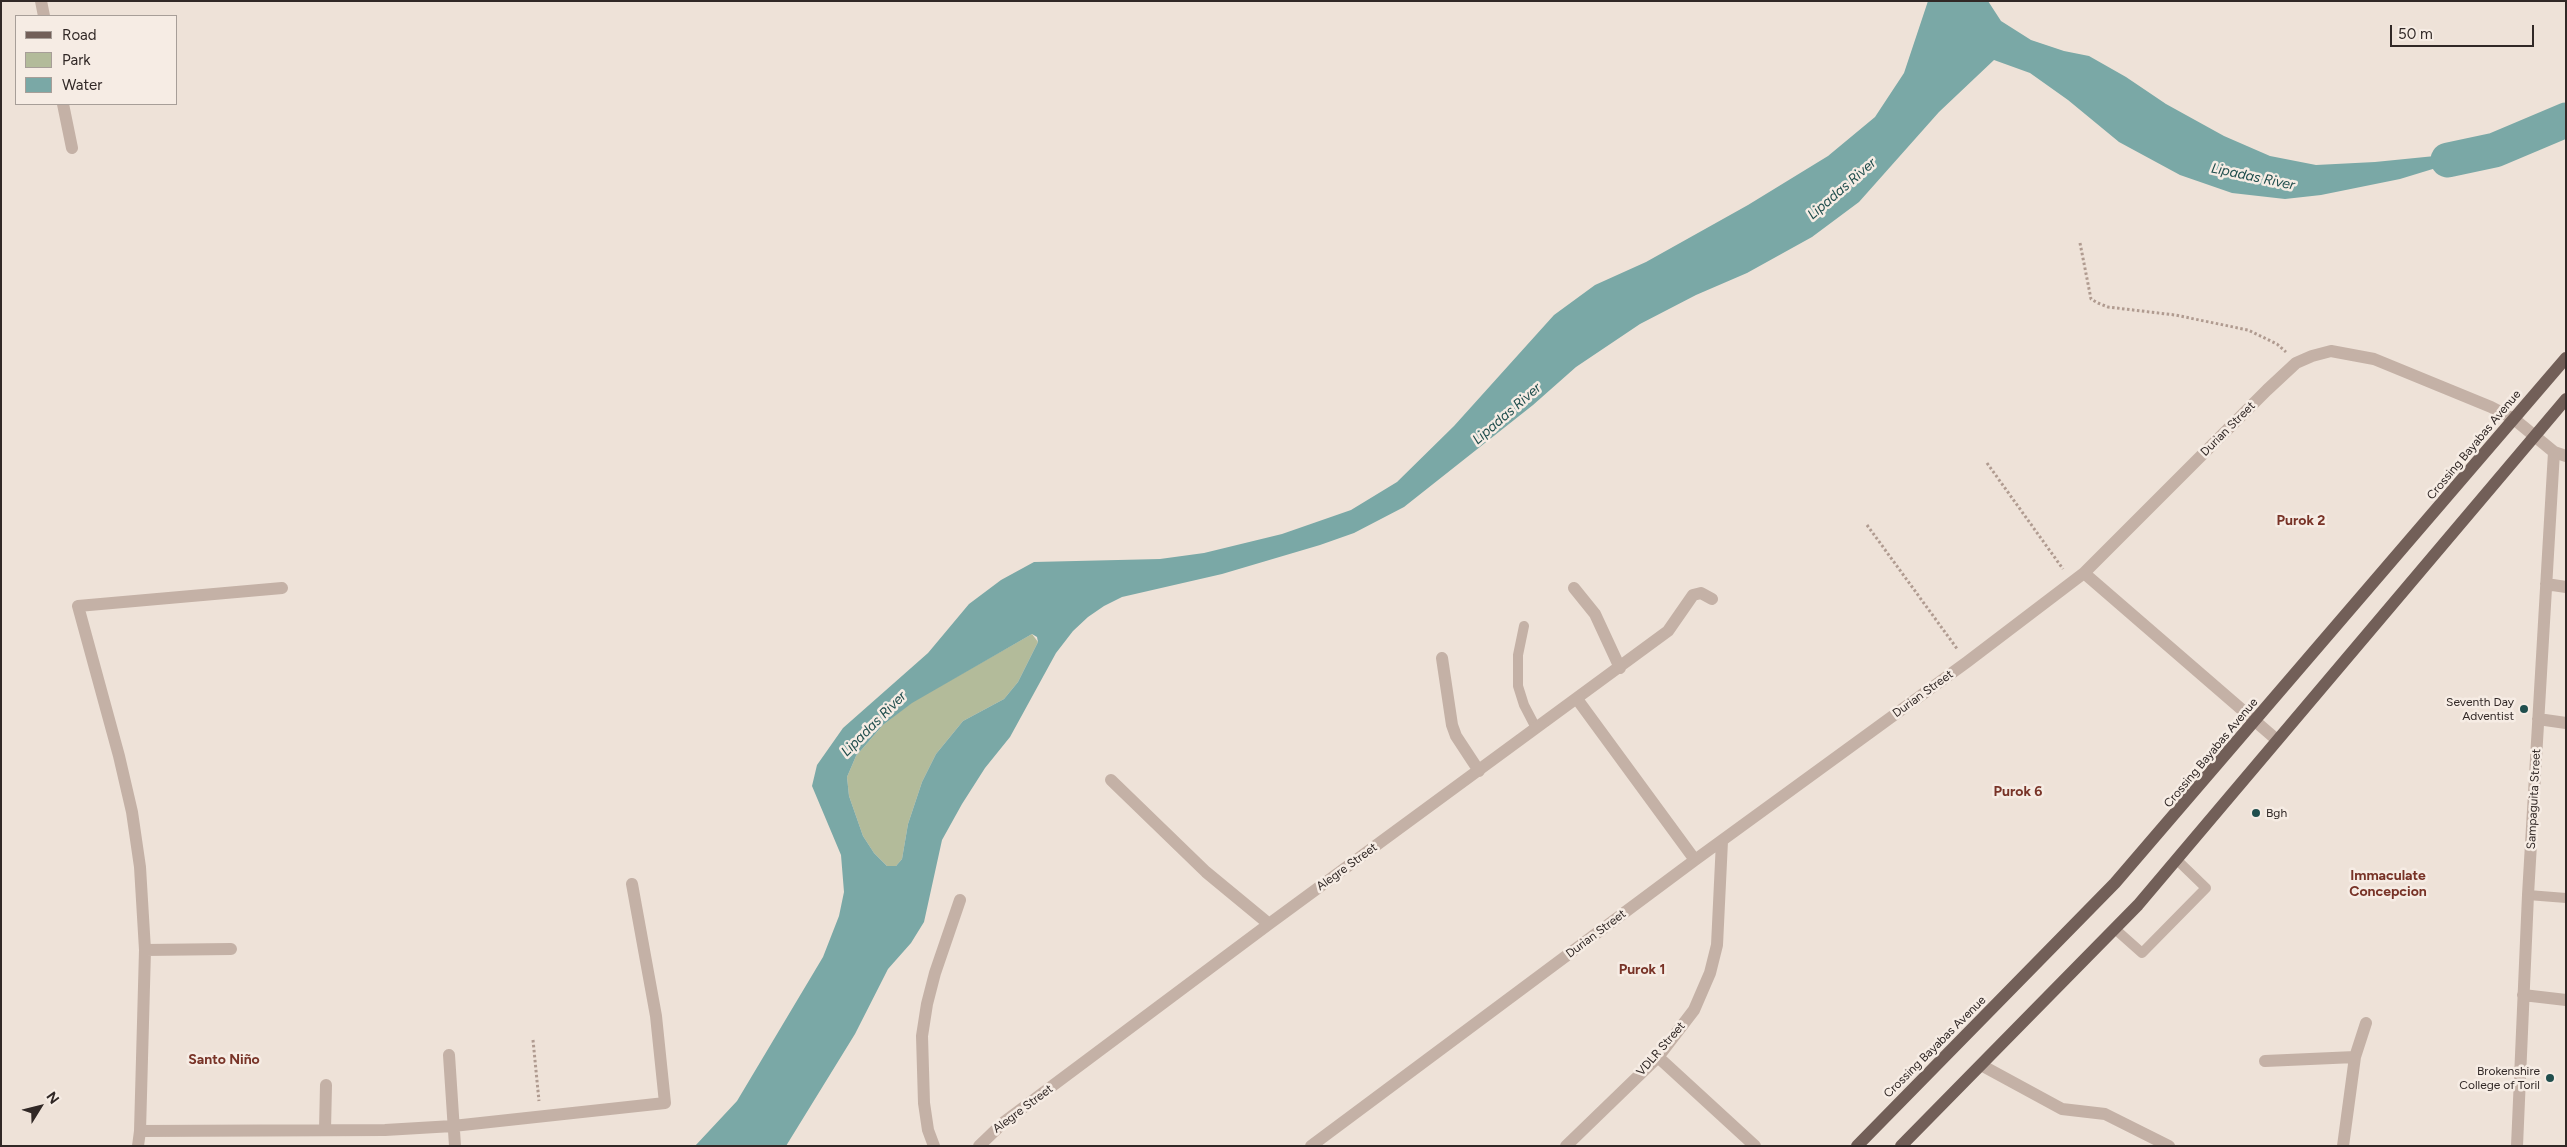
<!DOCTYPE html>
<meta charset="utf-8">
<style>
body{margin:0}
#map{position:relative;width:2567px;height:1147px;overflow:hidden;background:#eee2d8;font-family:Figtree,sans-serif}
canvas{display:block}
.frame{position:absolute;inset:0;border:2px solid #312826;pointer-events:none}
.legend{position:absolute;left:15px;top:15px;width:162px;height:90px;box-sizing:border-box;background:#f6ece4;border:1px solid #a79e98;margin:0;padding:6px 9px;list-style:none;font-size:15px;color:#312826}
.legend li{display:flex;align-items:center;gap:10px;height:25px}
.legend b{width:25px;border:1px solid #a79e98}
.north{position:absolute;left:15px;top:1082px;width:50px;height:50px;-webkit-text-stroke:4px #f6ece4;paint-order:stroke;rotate:54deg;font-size:14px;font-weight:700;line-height:20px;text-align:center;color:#312826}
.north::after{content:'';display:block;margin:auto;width:18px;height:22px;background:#312826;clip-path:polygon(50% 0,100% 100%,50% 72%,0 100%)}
.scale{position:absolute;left:2390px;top:25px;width:144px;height:22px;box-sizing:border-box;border:2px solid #312826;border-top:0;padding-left:6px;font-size:15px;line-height:18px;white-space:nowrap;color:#312826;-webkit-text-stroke:4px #f6ece4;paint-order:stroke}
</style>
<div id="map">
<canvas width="2567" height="1147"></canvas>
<div class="frame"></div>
<ul class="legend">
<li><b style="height:6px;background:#725f58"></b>Road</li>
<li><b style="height:14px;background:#b3bb9a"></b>Park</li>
<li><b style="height:14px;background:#7aa8a6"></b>Water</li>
</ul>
<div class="north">N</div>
<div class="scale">50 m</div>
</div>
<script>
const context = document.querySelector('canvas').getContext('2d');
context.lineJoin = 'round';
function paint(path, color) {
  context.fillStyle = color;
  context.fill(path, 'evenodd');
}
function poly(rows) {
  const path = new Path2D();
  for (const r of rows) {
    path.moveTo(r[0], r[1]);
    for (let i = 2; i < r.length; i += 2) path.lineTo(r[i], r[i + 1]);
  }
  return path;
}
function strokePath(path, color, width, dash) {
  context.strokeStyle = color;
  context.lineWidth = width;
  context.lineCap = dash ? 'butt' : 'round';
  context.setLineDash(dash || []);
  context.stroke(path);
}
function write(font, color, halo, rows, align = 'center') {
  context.font = font + ' Figtree,sans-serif';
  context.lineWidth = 5;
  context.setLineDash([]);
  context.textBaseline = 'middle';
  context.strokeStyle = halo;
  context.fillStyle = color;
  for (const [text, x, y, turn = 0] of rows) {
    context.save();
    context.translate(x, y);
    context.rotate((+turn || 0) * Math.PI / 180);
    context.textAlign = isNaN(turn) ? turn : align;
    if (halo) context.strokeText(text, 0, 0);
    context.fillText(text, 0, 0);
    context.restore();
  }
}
const green = poly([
 [1032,634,1038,642,1018,682,1004,699,963,721,936,754,922,782,908,824,902,859,896,866,887,866,874,853,863,836,849,796,847,777,856,756,883,725,912,702]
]);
const water = poly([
 [1928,1,1988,1,2001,21,2031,40,2064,51,2089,56,2126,77,2166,104,2224,136,2270,156,2316,165,2375,162,2495,150,2400,179,2321,195,2285,199,2232,193,2180,175,2119,142,2068,100,2030,73,1994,60,1939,112,1859,202,1812,237,1747,273,1696,295,1640,324,1576,367,1533,405,1404,507,1354,533,1320,545,1222,574,1122,597,1104,606,1088,617,1073,631,1056,653,1010,737,985,768,962,804,942,840,924,922,911,943,888,969,855,1034,786,1146,695,1146,737,1101,823,957,839,916,844,892,841,855,812,786,817,765,843,728,928,653,969,604,1001,580,1034,562,1160,559,1204,553,1282,534,1351,510,1397,482,1454,426,1554,315,1595,285,1646,262,1748,205,1828,156,1875,117,1904,73],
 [1032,634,1037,637,1038,642,1018,682,1004,699,963,721,936,754,922,782,908,824,902,859,896,866,887,866,874,853,863,836,849,796,847,777,856,756,883,725,912,703]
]);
const river = poly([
 [2448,160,2495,150,2566,120]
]);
const path = poly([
 [2080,243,2091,299,2098,303,2108,307,2175,315,2248,330,2277,344,2286,352],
 [1987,463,2063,569],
 [1867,525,1958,650],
 [533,1040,539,1101]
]);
const lane = poly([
 [1524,626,1518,655,1518,686,1524,705,1536,728],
 [2528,895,2566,898],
 [2115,929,2142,953,2206,888,2177,860]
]);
const street = poly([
 [41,1,44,16],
 [63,104,72,148],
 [2084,573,2277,740],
 [2546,584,2566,587],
 [1574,588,1595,614,1620,668],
 [1442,658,1452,725,1456,736,1479,771],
 [1577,699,1695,860],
 [2538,719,2566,723],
 [1111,780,1206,872,1269,924],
 [145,950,231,949],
 [2523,995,2566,1000],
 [449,1055,455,1146],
 [1658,1057,1755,1146],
 [2265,1061,2355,1057],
 [1981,1065,2062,1109,2105,1114,2169,1146],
 [325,1130,326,1085],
 [140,1131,385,1130,453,1126,665,1103,656,1016,632,884],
 [138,1146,140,1131,145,950,140,867,132,812,119,756,78,606,282,588],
 [934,1146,928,1130,924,1103,922,1036,927,1004,935,973,960,900],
 [979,1146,1004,1122,1269,924,1668,631,1693,595,1701,593,1712,599],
 [1311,1146,1695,860,1967,662,2084,573,2267,390,2296,363,2312,356,2331,351,2374,359,2491,407,2514,419,2554,452,2566,456],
 [1566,1146,1658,1057,1694,1010,1710,973,1717,945,1722,841],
 [2343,1146,2355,1057,2366,1023],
 [2517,1146,2528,895,2554,452]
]);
const primary = poly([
 [1857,1146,2115,883,2566,358],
 [1901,1146,2138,905,2566,399]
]);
const markers = [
 [2524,709,5,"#204e4d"],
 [2256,813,5,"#204e4d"],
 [2550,1078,5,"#204e4d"]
];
const streetNames = [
 ["Durian Street",2228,429,-45],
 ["Crossing Bayabas Avenue",2474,445,-50],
 ["Durian Street",1923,694,-36],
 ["Crossing Bayabas Avenue",2211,753,-50],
 ["Sampaguita Street",2534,799,-87],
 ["Alegre Street",1347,867,-36],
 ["Durian Street",1596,934,-37],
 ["Crossing Bayabas Avenue",1935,1047,-45],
 ["VDLR Street",1661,1049,-49],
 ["Alegre Street",1023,1109,-37]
];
const poiNames = [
 ["Seventh Day",2514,702],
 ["Adventist",2514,716],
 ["Bgh",2266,813,"left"],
 ["Brokenshire",2540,1071],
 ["College of Toril",2540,1085]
];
const waterNames = [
 ["Lipadas River",2253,177,12],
 ["Lipadas River",1842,189,-41],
 ["Lipadas River",1507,414,-41],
 ["Lipadas River",874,724,-45]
];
const neighbourhoodNames = [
 ["Purok 2",2301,521],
 ["Purok 6",2018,792],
 ["Immaculate",2388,876],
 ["Concepcion",2388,892],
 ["Purok 1",1642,970],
 ["Santo Niño",224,1060]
];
paint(green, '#b3bb9a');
paint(water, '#7aa8a6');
strokePath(river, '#7aa8a6', 35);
strokePath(path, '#b09b90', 3, [2.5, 2.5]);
strokePath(lane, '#c4b1a6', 10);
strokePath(street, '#c4b1a6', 12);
strokePath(primary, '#725f58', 12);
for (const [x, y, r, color] of markers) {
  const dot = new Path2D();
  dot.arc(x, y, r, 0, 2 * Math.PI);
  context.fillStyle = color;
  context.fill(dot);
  strokePath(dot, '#f6ece4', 2);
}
write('12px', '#312826', '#f6ece4', streetNames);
write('12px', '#312826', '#f6ece4', poiNames, 'right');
write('italic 14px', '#204e4d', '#f6ece4', waterNames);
write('bold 14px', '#783327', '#f6ece4', neighbourhoodNames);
</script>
